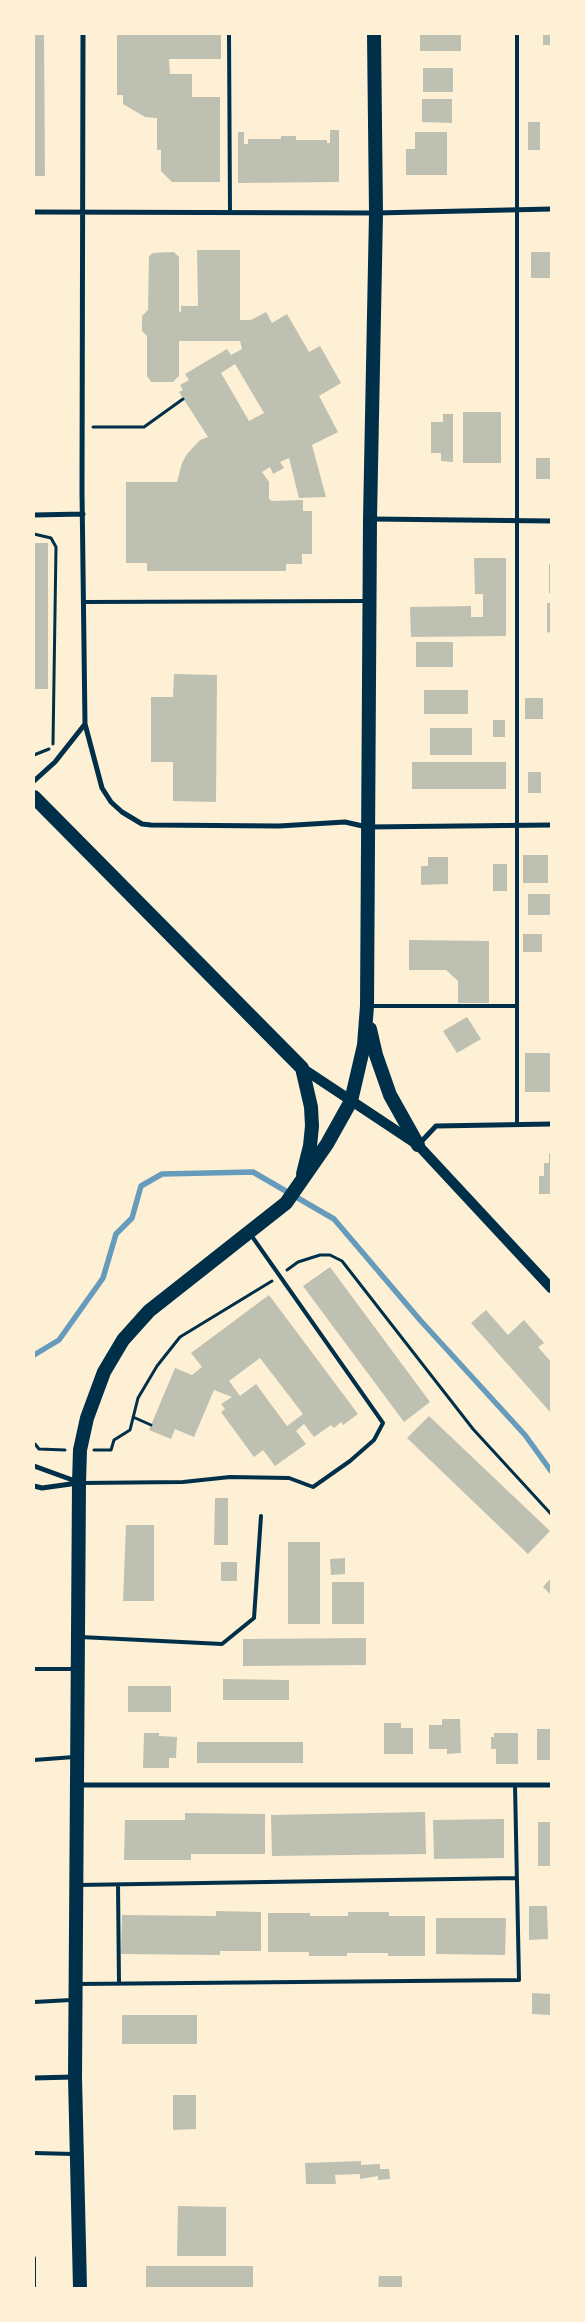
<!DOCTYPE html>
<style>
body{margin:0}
#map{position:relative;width:585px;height:2322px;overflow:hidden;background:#fdf0d5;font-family:Inter,sans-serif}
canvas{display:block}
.frame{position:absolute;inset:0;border:35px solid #fdf0d5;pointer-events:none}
</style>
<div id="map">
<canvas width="585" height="2322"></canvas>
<div class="frame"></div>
</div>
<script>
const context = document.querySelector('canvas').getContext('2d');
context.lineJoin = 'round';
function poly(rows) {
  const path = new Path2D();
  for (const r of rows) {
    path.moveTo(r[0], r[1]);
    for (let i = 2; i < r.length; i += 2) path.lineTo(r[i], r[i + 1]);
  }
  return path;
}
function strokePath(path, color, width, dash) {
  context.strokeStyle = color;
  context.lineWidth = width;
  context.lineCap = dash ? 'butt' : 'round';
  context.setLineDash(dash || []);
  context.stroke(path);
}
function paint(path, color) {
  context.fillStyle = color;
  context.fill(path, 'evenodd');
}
const stream = poly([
 [34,1355,59,1340,103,1278,116,1234,132,1218,141,1186,162,1174,253,1172,334,1219,420,1320,525,1435,551,1471]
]);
const building = poly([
 [34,34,44,34,45,176,34,176],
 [117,34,221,34,221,59,169,59,170,74,192,74,192,97,220,97,220,182,172,182,161,171,161,150,157,150,157,118,145,117,123,104,123,95,117,95],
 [420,34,461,34,461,51,420,51],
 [543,34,551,34,551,45,543,45],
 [423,68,453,68,453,92,423,92],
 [422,99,452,99,452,123,422,122],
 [528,122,540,122,540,150,528,150],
 [330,130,339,130,339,182,238,183,238,132,244,132,244,144,248,144,248,139,281,139,281,136,296,136,296,140,327,140,327,143,330,143],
 [415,132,447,132,447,175,406,175,406,149,415,149],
 [197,250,240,250,240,320,251,320,266,312,272,323,287,314,309,352,320,346,341,383,319,396,338,432,312,445,326,497,299,498,289,458,280,462,284,468,273,474,270,467,262,472,269,482,269,499,272,501,303,500,303,511,312,511,312,554,302,554,302,564,286,564,286,571,147,571,147,563,126,563,126,482,177,482,182,463,187,454,200,440,208,437,179,392,183,390,180,385,189,380,185,374,227,349,231,355,242,349,240,341,179,341,179,376,173,382,151,382,147,376,147,336,142,331,142,316,148,310,149,256,153,253,174,252,179,257,179,311,181,313,181,306,198,306],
 [235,364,264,413,249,421,221,373],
 [531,252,551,252,551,278,531,278],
 [463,412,501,412,501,463,463,463],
 [443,414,453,414,453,462,441,461,441,453,431,453,431,422,443,422],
 [536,458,551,458,551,479,536,479],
 [34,543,48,543,48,689,34,689],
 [474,558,506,558,506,636,411,637,410,607,471,606,471,617,483,617,483,594,475,594],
 [549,564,551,564,551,593,549,593],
 [547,603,551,603,551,633,547,632],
 [416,642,453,642,453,667,416,667],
 [174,674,217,675,216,802,173,801,173,762,151,762,151,697,173,697],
 [424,690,468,690,468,714,424,714],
 [525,698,543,698,543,719,525,719],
 [493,720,505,720,505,737,493,737],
 [430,728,472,728,472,755,430,755],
 [412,762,506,762,506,789,412,789],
 [528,772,541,772,541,793,528,793],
 [523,855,548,855,548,883,523,883],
 [428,857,448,857,448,884,421,885,421,866,428,866],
 [493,864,507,864,507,891,493,891],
 [528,894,551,894,551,915,528,915],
 [523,934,542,934,542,952,523,952],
 [409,940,489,941,489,1003,458,1003,458,981,446,970,409,970],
 [467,1017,481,1039,457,1053,443,1031],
 [525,1053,550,1053,550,1092,525,1092],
 [549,1153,551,1153,551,1194,539,1194,539,1176,544,1176,544,1163,549,1163],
 [330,1267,430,1402,404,1422,303,1286],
 [269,1295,358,1414,343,1425,341,1422,334,1428,331,1425,314,1437,304,1424,296,1431,306,1444,275,1466,263,1450,254,1457,221,1412,225,1409,221,1404,232,1397,214,1390,194,1437,175,1429,171,1439,149,1430,175,1368,192,1375,202,1367,191,1353],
 [260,1358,303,1414,287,1426,256,1384,240,1396,229,1381],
 [486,1310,508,1335,524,1320,544,1343,538,1347,551,1362,551,1413,471,1323],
 [429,1416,550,1531,528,1554,407,1438],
 [215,1498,228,1498,228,1545,214,1545],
 [126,1525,154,1525,154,1601,123,1601],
 [288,1542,320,1542,320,1624,288,1624],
 [345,1558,345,1574,331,1575,330,1559],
 [221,1562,237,1562,237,1581,221,1581],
 [551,1578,551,1595,543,1587],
 [332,1582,364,1582,364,1624,332,1624],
 [366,1638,366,1665,243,1666,243,1639],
 [223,1679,289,1680,289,1700,223,1700],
 [128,1686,171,1686,171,1712,128,1712],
 [442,1719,460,1719,461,1753,447,1754,447,1749,429,1749,429,1725,442,1725],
 [384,1723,401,1723,401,1728,413,1728,413,1754,384,1754],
 [537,1729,551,1729,551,1760,537,1760],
 [144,1733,159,1733,159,1736,177,1737,176,1758,169,1758,169,1768,143,1768],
 [494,1733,518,1733,518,1764,496,1764,496,1749,491,1749,491,1737,494,1737],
 [197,1742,303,1742,303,1763,197,1763],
 [425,1812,426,1854,272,1856,271,1815],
 [185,1813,265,1814,265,1854,191,1854,191,1860,124,1860,125,1820,185,1820],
 [504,1819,504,1858,434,1859,433,1820],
 [538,1822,551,1822,551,1866,538,1866],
 [529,1906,547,1906,548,1939,529,1940],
 [216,1911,261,1912,261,1951,220,1951,220,1955,121,1954,122,1915,216,1916],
 [348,1912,389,1912,389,1916,425,1916,425,1956,388,1956,388,1953,347,1953,347,1956,309,1956,309,1952,268,1952,268,1913,310,1913,310,1916,348,1916],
 [436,1918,506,1918,505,1955,436,1954],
 [532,1993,551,1994,551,2015,532,2014],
 [122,2015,197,2015,197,2044,122,2044],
 [173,2095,196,2095,196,2129,173,2130],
 [361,2161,361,2165,380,2164,380,2169,389,2169,390,2179,378,2180,378,2176,360,2179,360,2174,335,2175,336,2184,306,2184,305,2163],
 [178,2206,226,2207,226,2256,177,2256],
 [146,2266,253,2266,253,2288,146,2288],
 [379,2276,402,2276,402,2288,378,2288]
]);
const path = poly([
 [93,427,144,427,183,399],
 [34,534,51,538,56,547,53,744],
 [34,755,49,749],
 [287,1270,298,1262,320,1255,330,1255,342,1261,473,1429,551,1514],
 [133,1417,151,1425],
 [34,1444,35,1444,39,1449,65,1450],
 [94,1450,111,1450,114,1440,130,1430,138,1398,157,1366,180,1337,272,1281]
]);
const service = poly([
 [229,34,230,213],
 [84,602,367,601],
 [369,1006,517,1006],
 [517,1125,517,34],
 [81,1483,183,1482,230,1477,289,1478,313,1487,350,1461,374,1440,383,1423,251,1235],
 [80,1637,222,1644,254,1618,261,1516],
 [34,1669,74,1669],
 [34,1760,74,1757],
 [78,1885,517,1878],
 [118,1885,119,1984],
 [78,1984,519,1980,515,1785],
 [34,2002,71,2000],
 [34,2153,74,2154],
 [34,2258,34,2288]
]);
const minor = poly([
 [83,34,82,491,85,724,102,788,111,802,122,812,142,824,151,825,279,826,345,822,367,827,551,825],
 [34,212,376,213,551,209],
 [34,515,83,514],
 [372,519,551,521],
 [34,781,55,762,85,724],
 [419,1144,436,1126,551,1124],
 [34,1466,78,1482],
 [34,1486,42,1488,78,1483],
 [79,1785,551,1785],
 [34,2078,73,2077]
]);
const secondary = poly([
 [302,1068,418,1145,551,1288]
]);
const trunk = poly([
 [34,797,302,1068,311,1107,312,1126,310,1146,303,1174],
 [370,1029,376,1055,390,1095,418,1145],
 [80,2288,75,2077,79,1483,80,1450,87,1418,104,1372,123,1340,149,1311,286,1203,327,1144,351,1101,364,1045,367,1006,370,519,376,213,374,34]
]);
strokePath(stream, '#669bbc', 5.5);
paint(building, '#bec0b2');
strokePath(path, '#003049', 3);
strokePath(service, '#003049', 4);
strokePath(minor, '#003049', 5);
strokePath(secondary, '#003049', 10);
strokePath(trunk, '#003049', 14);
</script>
